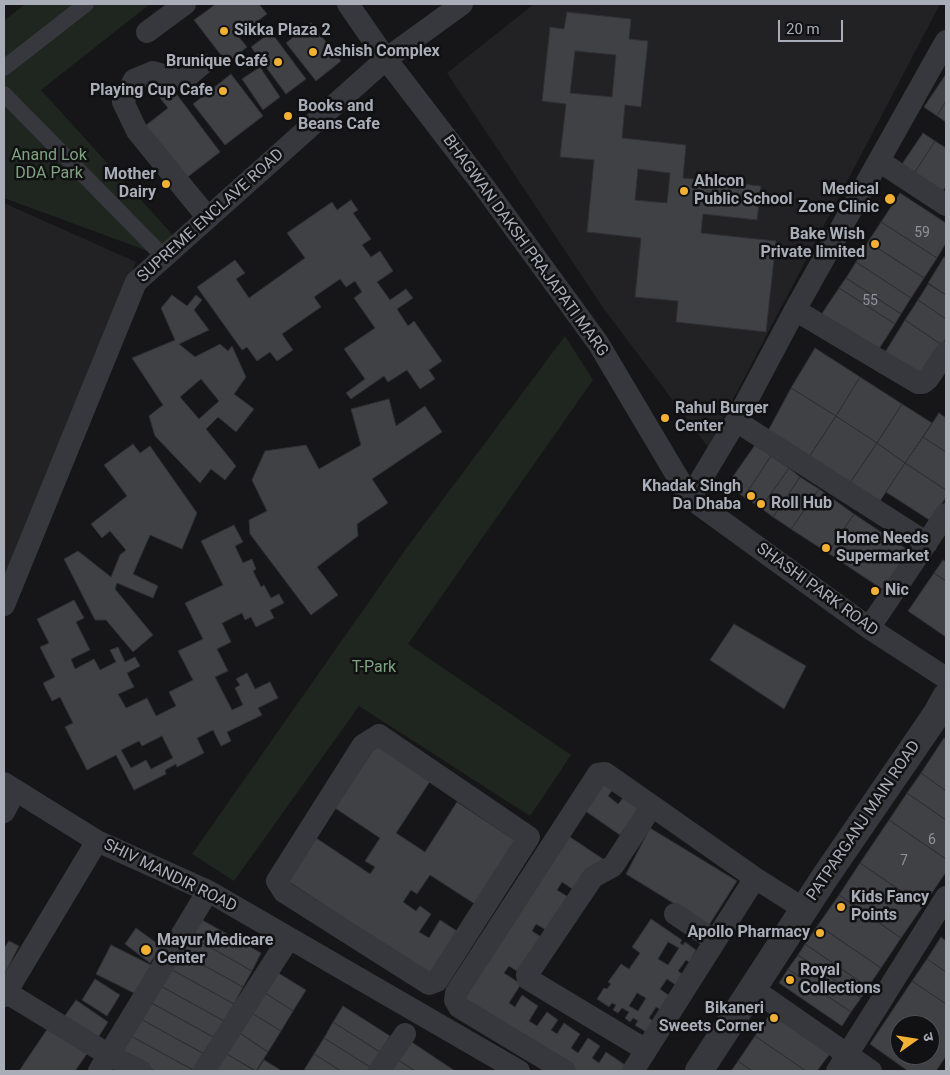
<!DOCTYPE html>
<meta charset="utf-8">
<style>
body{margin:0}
#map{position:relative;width:950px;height:1075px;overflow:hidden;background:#161618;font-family:Roboto,"Noto Sans Devanagari",sans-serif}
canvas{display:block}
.frame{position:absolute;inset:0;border:5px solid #a8adb8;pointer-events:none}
.north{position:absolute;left:890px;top:1015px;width:50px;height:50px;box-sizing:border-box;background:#111113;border:1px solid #4d4f55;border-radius:50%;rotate:77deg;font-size:14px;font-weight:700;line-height:20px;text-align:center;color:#a8adb8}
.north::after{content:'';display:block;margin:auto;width:18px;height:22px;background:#f2b134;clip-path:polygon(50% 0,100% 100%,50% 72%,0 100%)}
.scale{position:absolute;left:778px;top:20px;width:65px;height:22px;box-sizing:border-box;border:2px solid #a8adb8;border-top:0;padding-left:6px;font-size:15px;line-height:18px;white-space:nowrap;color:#a8adb8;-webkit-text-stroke:4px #111113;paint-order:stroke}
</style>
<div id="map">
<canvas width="950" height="1075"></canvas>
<div class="frame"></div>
<div class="north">उ</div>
<div class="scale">20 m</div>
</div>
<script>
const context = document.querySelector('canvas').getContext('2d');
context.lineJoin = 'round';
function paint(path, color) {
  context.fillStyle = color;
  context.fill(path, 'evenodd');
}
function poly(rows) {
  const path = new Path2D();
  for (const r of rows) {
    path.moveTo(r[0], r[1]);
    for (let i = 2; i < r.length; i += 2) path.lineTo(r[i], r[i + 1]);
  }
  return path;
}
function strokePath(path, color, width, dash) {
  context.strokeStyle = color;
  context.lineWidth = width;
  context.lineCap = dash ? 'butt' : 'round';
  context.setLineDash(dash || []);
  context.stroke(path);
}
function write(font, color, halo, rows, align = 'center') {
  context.font = font + ' Roboto,sans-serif';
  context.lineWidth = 5;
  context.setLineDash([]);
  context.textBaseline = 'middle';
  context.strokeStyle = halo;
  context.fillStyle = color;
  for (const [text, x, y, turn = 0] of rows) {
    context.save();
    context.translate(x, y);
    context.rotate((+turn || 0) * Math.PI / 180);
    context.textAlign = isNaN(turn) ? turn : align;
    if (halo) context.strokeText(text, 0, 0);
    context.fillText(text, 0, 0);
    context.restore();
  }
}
const built = poly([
 [534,4,940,4,708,447,604,309,447,73],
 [4,203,136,262,4,585]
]);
const green = poly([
 [25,4,150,4,41,90,180,243,164,257,4,198,4,21],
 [565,336,593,380,408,644,571,755,530,816,359,706,234,881,192,854,408,546]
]);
const building = poly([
 [216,4,259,4,267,14,238,36,247,47,227,63,194,20,216,4],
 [567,12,631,19,629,39,648,41,641,107,625,105,622,138,686,145,683,178,761,186,757,220,703,214,701,233,776,241,766,332,676,322,678,301,635,297,641,238,587,232,594,160,560,157,566,104,542,101,550,27,564,29,567,12],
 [575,51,616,55,612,97,570,93,575,51],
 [638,169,670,173,667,203,635,200,638,169],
 [311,23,341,61,316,81,286,43,311,23],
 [271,32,306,79,286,94,251,47,271,32],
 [260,67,280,97,263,110,242,79,260,67],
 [231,74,263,116,225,145,193,104,231,74],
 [946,74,946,101,937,116,924,107,946,74],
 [169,84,220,152,185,179,145,126,168,108,157,94,169,84],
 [946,101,946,122,937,116,946,101],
 [923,133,935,141,913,175,900,167,923,133],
 [935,141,946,148,946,186,941,194,913,175,935,141],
 [900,193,946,223,946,243,937,258,881,222,900,193],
 [351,200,358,210,353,213,371,239,362,245,371,257,380,251,393,271,377,282,390,300,406,289,413,298,397,309,408,326,414,321,442,361,429,370,435,379,420,389,407,370,388,382,384,376,351,399,346,393,365,379,344,349,375,328,354,298,362,292,355,281,346,287,340,279,314,297,321,307,282,334,293,350,277,361,270,352,257,361,247,347,242,350,197,287,235,260,245,273,236,279,249,298,305,258,287,233,332,202,337,210,351,200],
 [881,222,937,258,924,278,868,242,881,222],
 [868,242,924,278,911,298,856,262,868,242],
 [944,257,946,258,946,295,928,283,944,257],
 [856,262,911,298,901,314,846,278,856,262],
 [846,278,901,314,895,324,839,288,846,278],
 [928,284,946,295,946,319,918,300,928,284],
 [839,288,895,324,875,355,819,318,839,288],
 [172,295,187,306,196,295,202,300,194,310,209,330,179,344,195,357,220,344,228,351,232,346,246,377,234,394,254,409,236,432,218,417,206,429,236,466,225,480,211,469,200,483,155,436,149,416,163,405,132,358,175,340,161,308,172,295],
 [201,379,219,401,199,419,180,397,201,379],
 [918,300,946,319,946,338,942,345,905,320,918,300],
 [905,320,942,345,921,377,884,354,905,320],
 [815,348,860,377,836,416,791,388,815,348],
 [860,377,902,404,877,443,836,416,860,377],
 [791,388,836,416,809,457,768,431,791,388],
 [389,399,396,426,425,406,442,432,372,479,388,503,357,524,358,536,317,567,338,595,311,615,250,534,249,520,267,511,252,480,265,451,306,445,319,469,361,445,351,409,389,399],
 [902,404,932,423,905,463,877,443,902,404],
 [939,413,946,418,946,452,923,437,939,413],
 [836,416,877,443,849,484,809,457,836,416],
 [923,437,946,452,946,490,905,463,923,437],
 [877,443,905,463,878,504,849,484,877,443],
 [133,444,140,453,150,446,197,513,182,549,150,535,133,574,158,586,153,598,117,583,115,589,153,635,133,652,106,620,95,620,64,559,78,551,111,577,120,555,126,550,110,531,102,538,91,524,127,496,104,465,133,444],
 [755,445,771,456,744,497,727,485,755,445],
 [771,456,789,468,761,508,744,497,771,456],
 [905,463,946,490,946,497,931,521,886,492,905,463],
 [789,468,800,477,773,517,761,508,789,468],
 [800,477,819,489,791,529,773,517,800,477],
 [819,489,854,514,828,553,791,529,819,489],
 [854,514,911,552,885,591,828,553,854,514],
 [234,525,243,542,235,546,243,563,252,559,256,569,253,571,261,587,264,585,271,598,279,594,284,603,270,610,274,618,256,627,251,617,245,620,242,613,222,623,231,642,217,649,228,671,215,677,232,710,243,705,235,688,240,685,236,679,247,673,255,689,270,682,278,698,258,708,262,715,227,732,231,741,221,746,213,730,197,738,204,753,177,767,176,764,165,770,166,774,134,790,116,755,87,770,65,727,73,723,60,697,52,701,43,683,55,677,40,647,49,643,37,619,74,600,84,618,76,622,90,650,71,659,75,669,94,659,100,670,116,662,110,650,118,647,125,662,135,657,140,666,127,673,134,687,118,694,126,708,147,698,156,716,176,706,169,692,193,680,178,651,203,639,185,603,223,585,201,541,234,525],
 [162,736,173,758,151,769,146,760,131,768,121,750,139,741,142,746,162,736],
 [943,560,946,562,946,581,934,573,943,560],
 [934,573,946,581,946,637,908,611,934,573],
 [734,624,806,666,784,709,710,660,734,624],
 [944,738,946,740,946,791,921,773,944,738],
 [377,744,431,780,396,833,425,852,457,802,519,843,478,906,430,875,417,894,411,890,403,902,416,911,420,906,431,914,419,932,429,938,440,920,460,933,432,976,288,881,316,838,370,874,375,867,365,861,380,838,335,808,377,744],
 [921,773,946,791,946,820,907,793,921,773],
 [601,780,613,789,608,796,618,804,624,797,639,808,620,835,581,808,601,780],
 [907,793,946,820,946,859,889,820,907,793],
 [889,820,946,859,946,872,923,906,860,863,889,820],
 [650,828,737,881,709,925,626,874,650,828],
 [567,835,603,859,574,890,562,882,557,890,573,900,551,933,536,924,532,931,546,940,523,975,509,966,504,973,521,984,509,1003,515,1007,522,995,538,1006,529,1021,537,1026,547,1012,558,1020,551,1030,557,1034,564,1023,580,1034,571,1048,578,1053,588,1038,600,1046,592,1058,599,1063,606,1052,628,1067,625,1071,574,1071,461,997,567,835],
 [860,863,923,906,901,938,839,895,860,863],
 [839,895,901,938,881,968,818,925,839,895],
 [195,916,261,953,252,971,185,933,195,916],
 [651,919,682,940,680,943,683,945,685,942,696,950,692,957,696,959,692,964,686,960,678,971,685,976,677,986,667,979,660,989,671,997,661,1010,656,1007,649,1018,653,1021,646,1032,635,1025,638,1021,633,1018,630,1022,625,1018,629,1012,622,1008,618,1013,613,1010,616,1005,612,1003,609,1007,597,999,604,988,607,989,611,984,608,982,621,964,629,969,640,953,632,947,651,919],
 [668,942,679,948,668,965,658,959,668,942],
 [637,993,646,998,638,1011,629,1006,637,993],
 [818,925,881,968,868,987,805,944,818,925],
 [136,928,162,947,150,963,125,944,136,928],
 [185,933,252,971,243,987,176,950,185,933],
 [941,937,946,941,946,972,927,959,941,937],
 [9,941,19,946,4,975,4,948,9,941],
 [805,944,868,987,861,998,798,955,805,944],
 [111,945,151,965,136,994,96,974,111,945],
 [176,950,243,987,234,1004,167,967,176,950],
 [798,955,861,998,851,1012,788,969,798,955],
 [927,959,946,972,946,1004,912,981,927,959],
 [167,967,234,1004,224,1021,157,984,167,967],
 [788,969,851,1012,842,1026,779,983,788,969],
 [275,971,306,990,293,1011,262,991,275,971],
 [95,979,120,995,107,1016,82,1000,95,979],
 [912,981,946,1004,946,1056,936,1071,908,1071,870,1044,912,981],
 [900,1025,930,1025,930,1055,900,1055,900,1025],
 [157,984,224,1021,215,1038,148,1001,157,984],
 [262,991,293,1011,281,1031,250,1012,262,991],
 [76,1000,108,1022,97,1039,64,1017,76,1000],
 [148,1001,215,1038,206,1055,139,1018,148,1001],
 [343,1006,390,1036,380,1052,333,1022,343,1006],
 [773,1010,832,1051,817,1071,806,1071,755,1036,773,1010],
 [250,1012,281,1031,268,1052,238,1032,250,1012],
 [139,1018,206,1055,195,1071,129,1035,139,1018],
 [52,1022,91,1048,75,1071,19,1071,52,1022],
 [333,1022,380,1052,370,1067,324,1038,333,1022],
 [238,1032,268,1052,256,1071,225,1053,238,1032],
 [129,1035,195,1071,155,1071,120,1052,129,1035],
 [755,1036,806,1071,752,1071,738,1061,755,1036],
 [324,1038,370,1067,367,1071,341,1071,314,1054,324,1038],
 [410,1041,455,1071,415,1071,398,1060,410,1041],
 [225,1053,255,1071,214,1071,225,1053],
 [314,1054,341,1071,304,1070,314,1054],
 [264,1060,282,1071,257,1071,264,1060],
 [398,1060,415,1071,391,1071,398,1060],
 [738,1061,752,1071,731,1071,738,1061]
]);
const pedestrian = poly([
 [4,68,86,4],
 [4,94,164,257]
]);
const minor = poly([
 [348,4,386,59,485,188,598,343,690,498,869,628,946,678],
 [147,32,185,4],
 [202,64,182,81,153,72,134,80,123,102,137,131,208,218],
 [879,161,946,205],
 [795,310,918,383,923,383,928,379,946,352],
 [736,421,927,543],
 [690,498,736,421,795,310,946,41],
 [4,605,136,282,386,59,462,4],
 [869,628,946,514],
 [379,735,529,837,437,981,429,984,284,892,277,881,363,745,379,735],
 [4,783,97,841,208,891,519,1071],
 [4,812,15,791],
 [675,914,715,941],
 [753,989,871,1071],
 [4,991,109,1055,141,1071],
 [4,996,97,841],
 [646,1050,528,979,527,975,593,877,613,866,652,806],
 [99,1071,208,891],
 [204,1071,289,938],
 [379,1071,405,1034],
 [565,1071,459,1007,455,1000,456,993,598,774,605,773,755,878,804,909],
 [633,1071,755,878],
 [837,1071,946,897]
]);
const tertiary = poly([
 [699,1071,825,877,936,715,946,697]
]);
const markers = [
 [224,31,5,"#f2b134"],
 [313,52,5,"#f2b134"],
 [278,62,5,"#f2b134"],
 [223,91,5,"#f2b134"],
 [288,116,5,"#f2b134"],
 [166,184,5,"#f2b134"],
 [684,191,5,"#f2b134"],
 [890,199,6,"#f2b134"],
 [875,244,5,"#f2b134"],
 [665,418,5,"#f2b134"],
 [751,496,5,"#f2b134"],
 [761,504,5,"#f2b134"],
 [826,548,5,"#f2b134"],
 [875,591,5,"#f2b134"],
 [841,907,5,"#f2b134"],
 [820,933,5,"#f2b134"],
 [146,950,6,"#f2b134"],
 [790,980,5,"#f2b134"],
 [774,1018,5,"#f2b134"]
];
const numberNames = [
 ["59",922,233],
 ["55",870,301],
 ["6",932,840],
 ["7",904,861]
];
const poiNames = [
 ["Sikka Plaza 2",234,31],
 ["Ashish Complex",323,52],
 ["Brunique Café",268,62,"right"],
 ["Playing Cup Cafe",213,91,"right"],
 ["Books and",298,107],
 ["Beans Cafe",298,125],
 ["Mother",156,175,"right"],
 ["Dairy",156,193,"right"],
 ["Ahlcon",694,182],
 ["Public School",694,200],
 ["Medical",879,190,"right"],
 ["Zone Clinic",879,208,"right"],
 ["Bake Wish",865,235,"right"],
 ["Private limited",865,253,"right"],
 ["Rahul Burger",675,409],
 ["Center",675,427],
 ["Khadak Singh",741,487,"right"],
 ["Da Dhaba",741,505,"right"],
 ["Roll Hub",771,504],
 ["Home Needs",836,539],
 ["Supermarket",836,557],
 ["Nic",885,591],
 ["Kids Fancy",851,898],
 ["Points",851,916],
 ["Apollo Pharmacy",810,933,"right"],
 ["Mayur Medicare",157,941],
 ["Center",157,959],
 ["Royal",800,971],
 ["Collections",800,989],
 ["Bikaneri",764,1009,"right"],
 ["Sweets Corner",764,1027,"right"]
];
const parkNames = [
 ["Anand Lok",49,156],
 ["DDA Park",49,174],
 ["T-Park",374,668]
];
const streetNames = [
 ["SUPREME ENCLAVE ROAD",211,216,-42],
 ["BHAGWAN DAKSH PRAJAPATI MARG",525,246,54],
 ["SHASHI PARK ROAD",817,590,36],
 ["PATPARGANJ MAIN ROAD",864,821,-56],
 ["SHIV MANDIR ROAD",170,876,26]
];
paint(built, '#222225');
paint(green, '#1e261f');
paint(building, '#404145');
strokePath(building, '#303034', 1);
strokePath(pedestrian, '#37383d', 16);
strokePath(minor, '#37383d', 22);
strokePath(tertiary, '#37383d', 28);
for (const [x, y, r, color] of markers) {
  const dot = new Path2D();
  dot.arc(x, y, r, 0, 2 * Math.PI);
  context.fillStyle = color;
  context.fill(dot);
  strokePath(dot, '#111113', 2);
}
write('14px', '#8e929b', null, numberNames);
write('bold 16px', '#a8adb8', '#111113', poiNames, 'left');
write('16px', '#7fa381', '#111113', parkNames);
write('16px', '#a8adb8', '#111113', streetNames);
</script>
